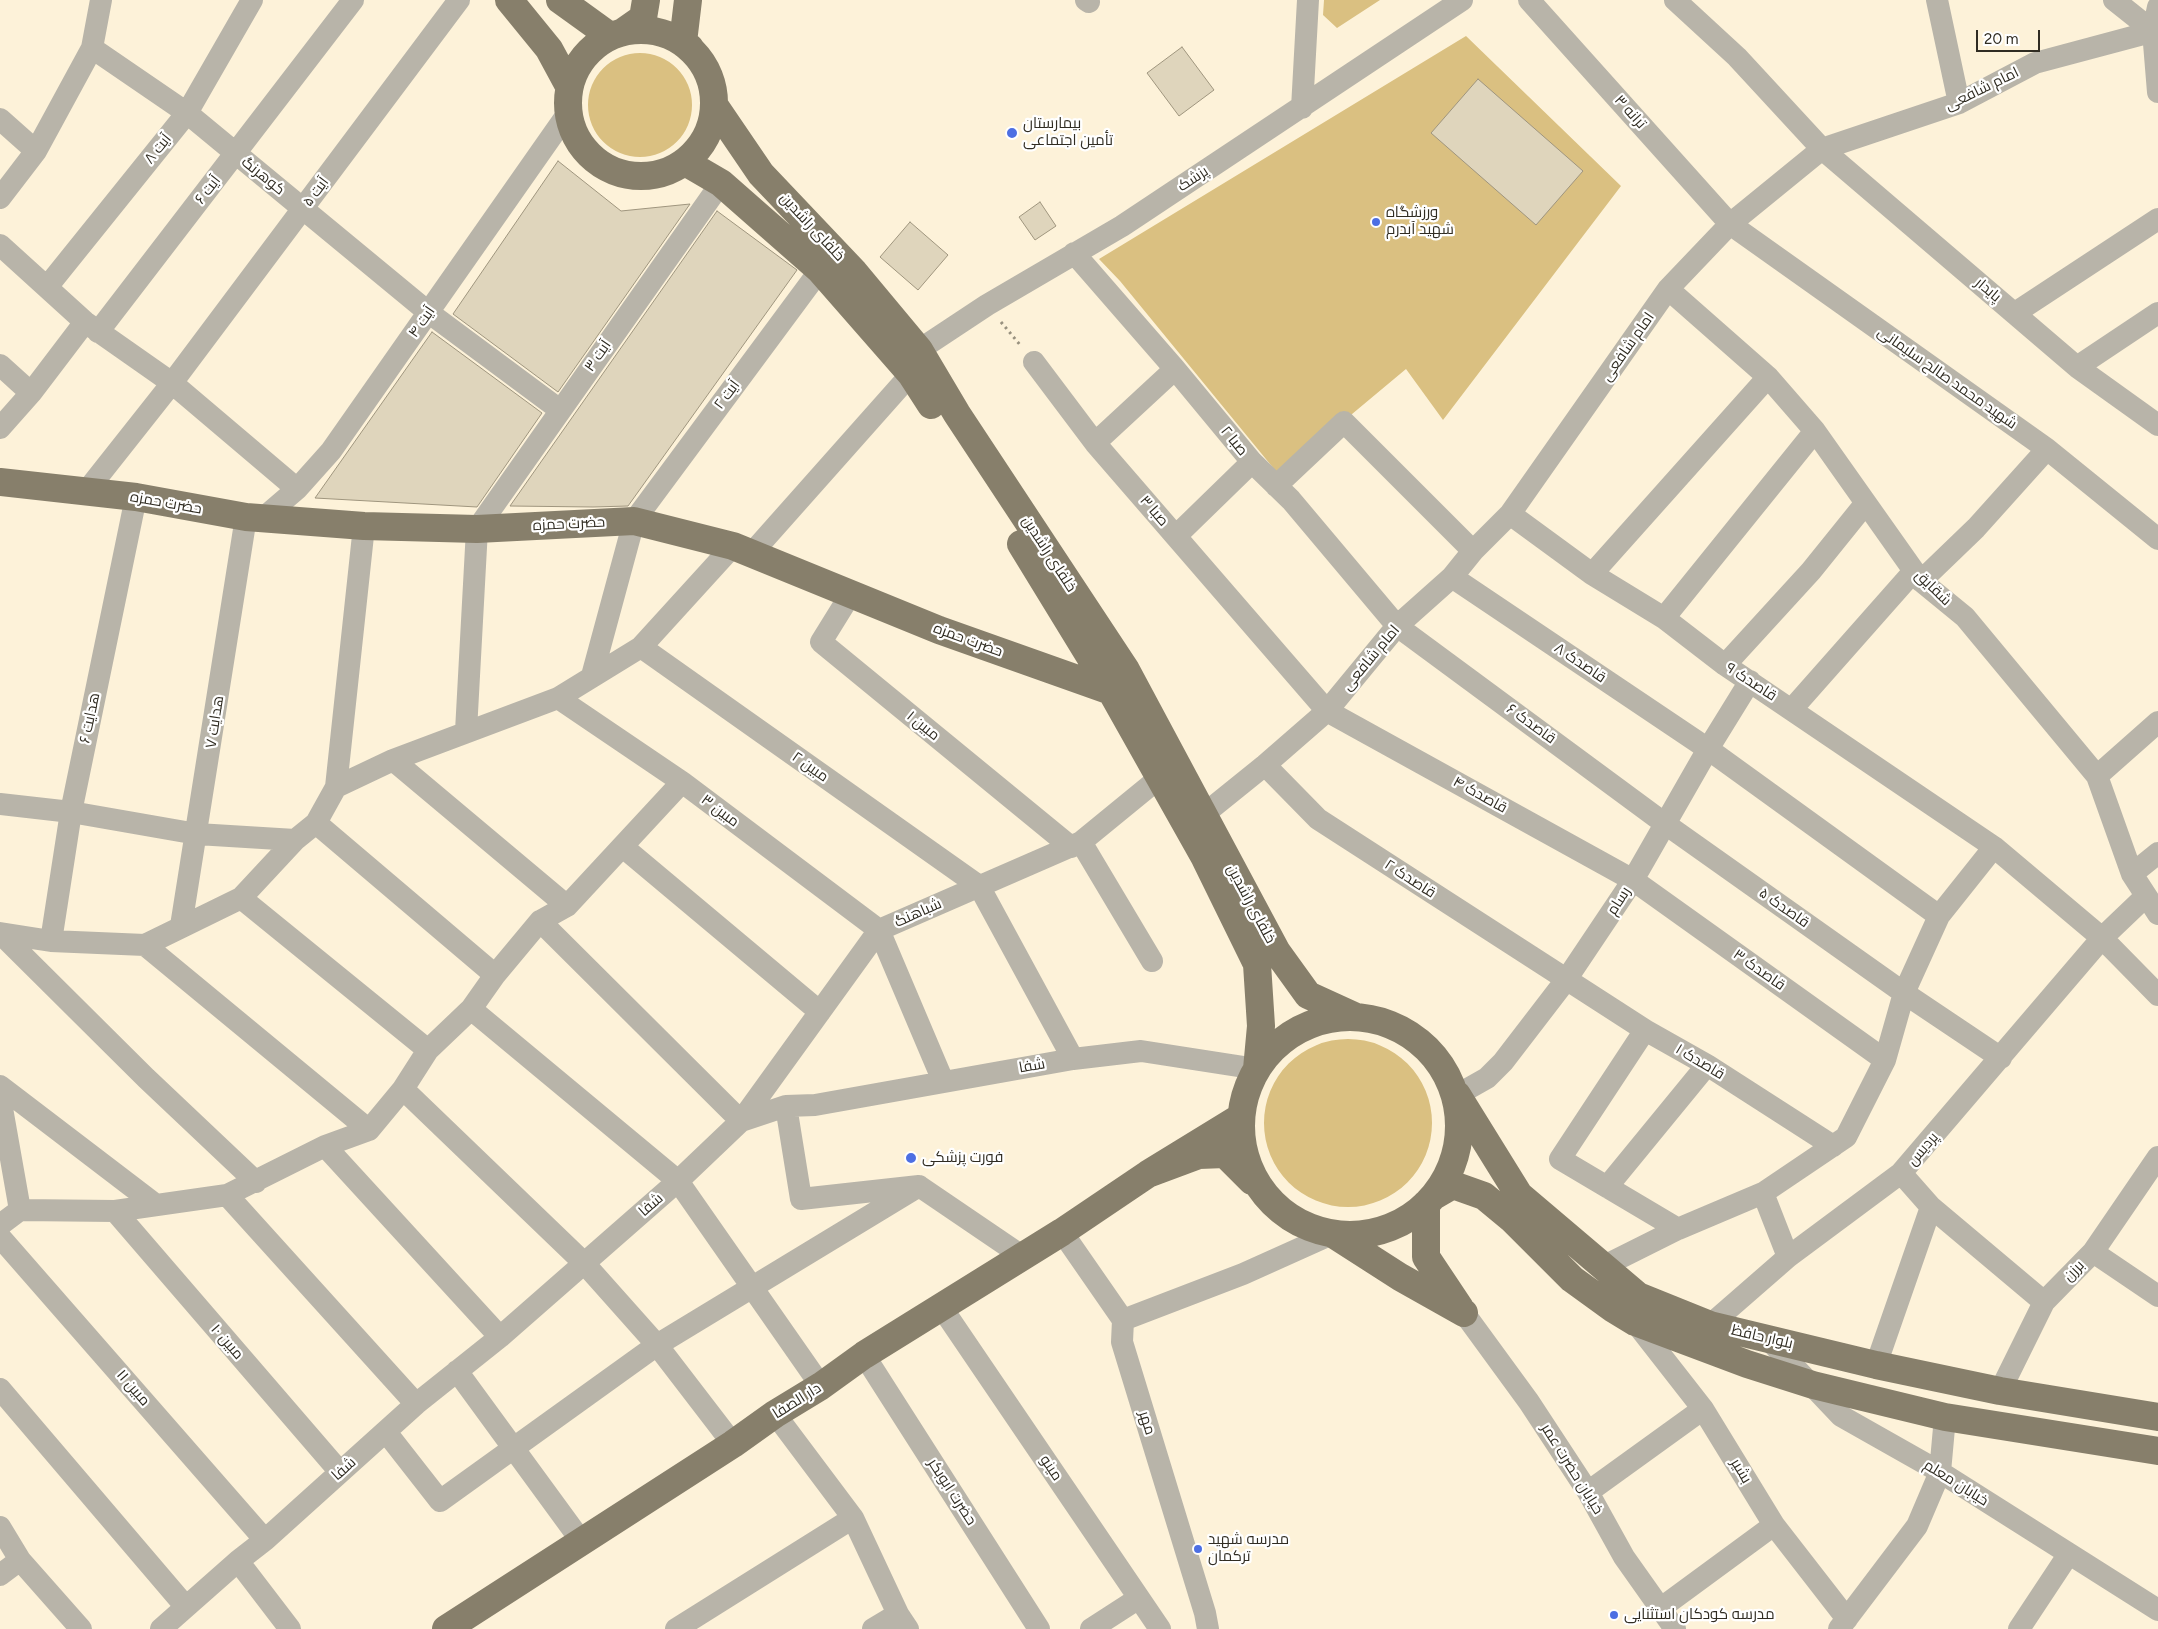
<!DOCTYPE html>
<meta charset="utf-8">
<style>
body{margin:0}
#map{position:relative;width:2158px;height:1629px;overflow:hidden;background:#fdf2d9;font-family:Figtree,sans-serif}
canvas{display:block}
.scale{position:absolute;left:1976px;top:30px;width:64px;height:22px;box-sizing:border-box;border:2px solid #302c22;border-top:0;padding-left:6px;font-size:15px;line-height:18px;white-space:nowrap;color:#302c22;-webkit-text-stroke:4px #fff;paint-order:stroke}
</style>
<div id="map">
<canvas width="2158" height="1629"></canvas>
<div class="scale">20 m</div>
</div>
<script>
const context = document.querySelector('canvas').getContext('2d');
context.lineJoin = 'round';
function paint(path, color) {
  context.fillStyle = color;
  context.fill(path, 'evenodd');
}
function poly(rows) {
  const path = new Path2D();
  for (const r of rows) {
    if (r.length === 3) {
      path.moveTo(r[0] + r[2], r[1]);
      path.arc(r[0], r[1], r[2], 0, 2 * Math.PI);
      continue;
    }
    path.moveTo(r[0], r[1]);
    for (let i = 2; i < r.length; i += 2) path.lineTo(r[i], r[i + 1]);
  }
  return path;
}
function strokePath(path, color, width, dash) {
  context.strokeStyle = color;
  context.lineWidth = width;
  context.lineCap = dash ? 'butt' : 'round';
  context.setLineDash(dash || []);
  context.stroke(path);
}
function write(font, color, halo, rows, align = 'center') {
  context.font = font + ' Figtree,Cairo,sans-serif';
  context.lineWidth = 4.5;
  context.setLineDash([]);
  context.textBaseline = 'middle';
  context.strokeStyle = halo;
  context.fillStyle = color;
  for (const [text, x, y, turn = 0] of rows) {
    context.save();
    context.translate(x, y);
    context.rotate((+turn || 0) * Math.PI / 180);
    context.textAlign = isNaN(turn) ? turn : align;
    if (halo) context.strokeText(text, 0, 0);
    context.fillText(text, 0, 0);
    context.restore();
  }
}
const green = poly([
 [1324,0,1380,0,1337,28,1323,15],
 [1466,36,1621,186,1443,420,1406,369,1279,475,1120,281,1099,259],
 [640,105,52],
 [1348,1123,84]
]);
const building = poly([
 [1182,47,1214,90,1179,116,1147,73,1182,47],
 [1478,79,1583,171,1536,225,1431,133,1478,79],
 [558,161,621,211,690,204,558,392,453,314,558,161],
 [1040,202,1056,226,1035,240,1019,217,1040,202],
 [717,211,797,270,628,506,593,507,510,506,717,211],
 [910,222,948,255,918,290,880,257,910,222],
 [432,332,542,413,477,507,315,498,432,332]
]);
const path = poly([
 [1001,322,1021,346]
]);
const minor = poly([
 [1086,0,1089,2],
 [1529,0,1730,224,2047,449,2158,539],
 [1675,0,1737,57,1822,149,2077,367,2158,425],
 [1937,0,1959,103],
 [2114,0,2153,31,2158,92],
 [2153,31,2158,7],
 [92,48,187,113,428,312,560,410],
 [1302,108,1308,0],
 [0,119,36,151],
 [0,198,36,151,92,48,101,0],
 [0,245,85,322,172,383,297,489],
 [1074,253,1175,369,1252,462,1291,500,1397,626,1664,823,1904,993,2001,1058],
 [47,287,187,113,252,0],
 [1668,289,1768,377,1815,431,1921,581,1965,617,2097,776,2132,874,2158,914],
 [2015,313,2158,219],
 [98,332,353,0],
 [919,350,987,305,1122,226,1462,0],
 [1034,362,1095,443,1327,711,1633,880,1885,1060],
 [0,365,31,393],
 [2077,367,2158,313],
 [0,428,31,393,85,322],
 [1095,443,1175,369],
 [1276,486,1344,422,1473,551],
 [85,493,172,383,459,0],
 [1510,514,1592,574,1664,618,1725,665,1994,847,2102,938,2158,995],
 [262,519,297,489,331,451,568,113],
 [1176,536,1252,462],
 [752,553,911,374],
 [1592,574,1768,377],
 [1452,577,1708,749,1939,916],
 [1921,581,1976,528,2047,449],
 [852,592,821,642,1071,847],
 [1664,618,1815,431],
 [641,647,979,886,1073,1059],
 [1725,665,1811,571,1865,504],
 [592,676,634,521,820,270],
 [558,698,682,782,879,930,943,1081],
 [1792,709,1914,571],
 [466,731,477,529,721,183],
 [393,760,567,906],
 [1265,765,1318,819,1645,1030,1707,1065,1833,1146],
 [2097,776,2158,722],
 [336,787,364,526],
 [0,804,71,812,197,834,295,840],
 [1203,815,1265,765,1327,711,1397,626,1452,577,1473,551,1510,514,1668,289,1730,224,1822,149,1959,103,2035,63,2158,30],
 [316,823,495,975],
 [1081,842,1152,961],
 [623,847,820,1012],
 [2132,874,2158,853],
 [241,898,428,1050],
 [540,921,741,1121,879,930,1081,842,1158,779],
 [181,926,246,517],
 [0,933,51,941,145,945,241,898,295,840,316,823,336,787,393,760,558,698,641,647,733,546],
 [1,934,146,1078,256,1182],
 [51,941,71,812,136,497],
 [145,945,369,1130],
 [471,1009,678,1181,821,1386],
 [1645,1030,1560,1159,1678,1229],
 [0,1086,156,1205],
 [403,1089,584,1263,657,1345,733,1444],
 [1457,1095,1487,1078,1503,1062,1566,980,1633,880,1708,749,1750,681],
 [0,1097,20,1210],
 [786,1106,801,1199,919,1186,1022,1256],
 [325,1146,500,1337],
 [1901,1173,1931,1207,2044,1302],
 [1607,1187,1707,1065],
 [1763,1193,1788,1257],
 [227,1195,416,1404],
 [115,1211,340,1472],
 [0,1225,20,1210,115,1211,227,1195,325,1146,369,1130,403,1089,428,1050,471,1009,495,975,540,921,567,906,682,782],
 [1062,1232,1123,1320,1122,1342,1205,1613,1208,1629],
 [0,1237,265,1540],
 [2093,1252,2158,1296],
 [1602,1267,1678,1229,1763,1193,1846,1137,1885,1060,1904,993,1939,916,1994,847],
 [942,1308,1160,1629],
 [1464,1313,1529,1402,1588,1492,1624,1557,1675,1629],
 [1123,1320,1243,1274,1332,1234],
 [1635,1322,1703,1409,1774,1525,1847,1619],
 [1710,1325,1788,1257,1901,1173,2102,938,2146,896],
 [1768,1339,1841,1416,1940,1472,2158,1610],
 [864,1355,1039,1629],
 [1876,1365,1931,1207],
 [457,1371,582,1542],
 [0,1389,186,1607],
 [2000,1391,2044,1302,2093,1252,2158,1157],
 [775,1414,853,1518,898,1614,908,1629],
 [386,1432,440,1501,657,1345,919,1186],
 [1588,1492,1703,1409],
 [0,1527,20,1560,81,1629],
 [238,1561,290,1629],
 [0,1575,20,1560],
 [1661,1608,1774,1525],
 [161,1629,238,1561,265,1540,416,1404,500,1337,678,1181,741,1121,786,1106,815,1105,1073,1059,1141,1051,1257,1069],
 [676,1629,853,1518],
 [873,1629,898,1614],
 [1091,1629,1139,1598],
 [1839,1629,1917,1526,1940,1472,1945,1417],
 [2019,1629,2068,1555]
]);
const major = poly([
 [509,0,549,49,569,86],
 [560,0,610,36],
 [688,0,683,42,690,48],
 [641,103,73],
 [623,32,643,18,646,0],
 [714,105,761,174,854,272,919,350,957,414,1126,670,1277,952,1308,995,1354,1016],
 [685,162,721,183,820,270,911,374,931,405],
 [0,482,136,497,246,517,364,526,477,529,634,521,733,546,939,630,1111,691],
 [1021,544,1111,691,1205,858,1257,964,1261,1026,1257,1069],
 [1350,1126,109],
 [1457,1095,1519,1195,1638,1296,1710,1325,1876,1365,2000,1391,2158,1417],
 [1241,1117,1148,1174,1199,1155,1225,1154,1252,1181],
 [1434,1196,1453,1185,1484,1196,1513,1220,1572,1279,1612,1308,1635,1322,1747,1364,1813,1385,1945,1417,2158,1451],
 [1426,1204,1426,1257,1460,1308],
 [1333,1234,1400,1277,1464,1313],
 [446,1629,733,1444,775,1414,821,1386,864,1355,1062,1232,1148,1174]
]);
const markers = [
 [1012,133,6,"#4d6fe3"],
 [1376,222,5,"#4d6fe3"],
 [911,1158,6,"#4d6fe3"],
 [1198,1549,5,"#4d6fe3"],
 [1614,1615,5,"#4d6fe3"]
];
const streetNames = [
 ["امام شافعی",1982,89,-26],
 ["ترانه ۳",1630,112,48],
 ["آیت ۸",158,149,-51],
 ["کوهرنگ",263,176,39],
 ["پزشک",1193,179,-33],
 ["آیت ۶",208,190,-52],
 ["آیت ۵",316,192,-53],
 ["خلفای راشدین",812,227,47],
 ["پایدار",1988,290,40],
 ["آیت ۴",422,322,-55],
 ["امام شافعی",1628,347,-55],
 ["آیت ۳",598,356,-55],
 ["شهید محمد صالح سلیمانی",1947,378,35],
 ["آیت ۲",727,395,-53],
 ["صبا ۲",1234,441,51],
 ["حضرت حمزه",166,503,10],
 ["صبا ۳",1154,511,49],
 ["حضرت حمزه",569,524,-3],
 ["خلفای راشدین",1049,554,57],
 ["شقایق",1933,588,44],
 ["حضرت حمزه",968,640,20],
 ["امام شافعی",1371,658,-50],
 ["قاصدک ۸",1580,663,34],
 ["قاصدک ۹",1751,682,33],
 ["هدایت ۶",90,718,-78],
 ["هدایت ۷",215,722,-81],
 ["قاصدک ۶",1531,724,36],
 ["مبین ۱",923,726,39],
 ["مبین ۲",810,767,35],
 ["قاصدک ۴",1480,795,29],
 ["مبین ۳",720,811,37],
 ["قاصدک ۲",1410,879,33],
 ["رسام",1619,901,-57],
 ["خلفای راشدین",1251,904,62],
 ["قاصدک ۵",1784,908,35],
 ["شباهنگ",918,913,-24],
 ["قاصدک ۳",1759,970,35],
 ["قاصدک ۱",1700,1062,31],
 ["شفا",1032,1066,-10],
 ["پردیس",1923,1149,-49],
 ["شفا",651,1205,-41],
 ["برزن",2074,1271,-46],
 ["بلوار حافظ",1762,1337,13],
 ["مبین ۱۰",227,1342,49],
 ["مبین ۱۱",133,1388,49],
 ["دار الصفا",797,1401,-32],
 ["مهر",1147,1423,73],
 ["مینو",1051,1468,56],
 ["شفا",344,1469,-42],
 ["خیابان حضرت عمر",1572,1469,58],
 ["بشیر",1741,1471,59],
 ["خیابان معلم",1956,1483,32],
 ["حضرت ابوبکر",952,1492,57]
];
const poiNames = [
 ["بیمارستان",1023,124],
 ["تأمین اجتماعی",1023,141],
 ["ورزشگاه",1386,213],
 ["شهید آبدرم",1386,230],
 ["فورت پزشکی",922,1158],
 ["مدرسه شهید",1208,1540],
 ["ترکمان",1208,1557],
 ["مدرسه کودکان استثنایی",1624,1615]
];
paint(green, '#dac081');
paint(building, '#dfd5bc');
strokePath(building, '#9f957e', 1);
strokePath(path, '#98917f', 3, [2.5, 4]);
strokePath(minor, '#b8b4a9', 22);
strokePath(major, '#877f6b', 28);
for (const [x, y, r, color] of markers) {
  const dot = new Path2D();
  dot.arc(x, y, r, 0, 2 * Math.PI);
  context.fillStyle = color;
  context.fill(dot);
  strokePath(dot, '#fff', 2);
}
write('15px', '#302c22', '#fff', streetNames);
write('15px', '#302c22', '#fff', poiNames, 'left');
</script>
